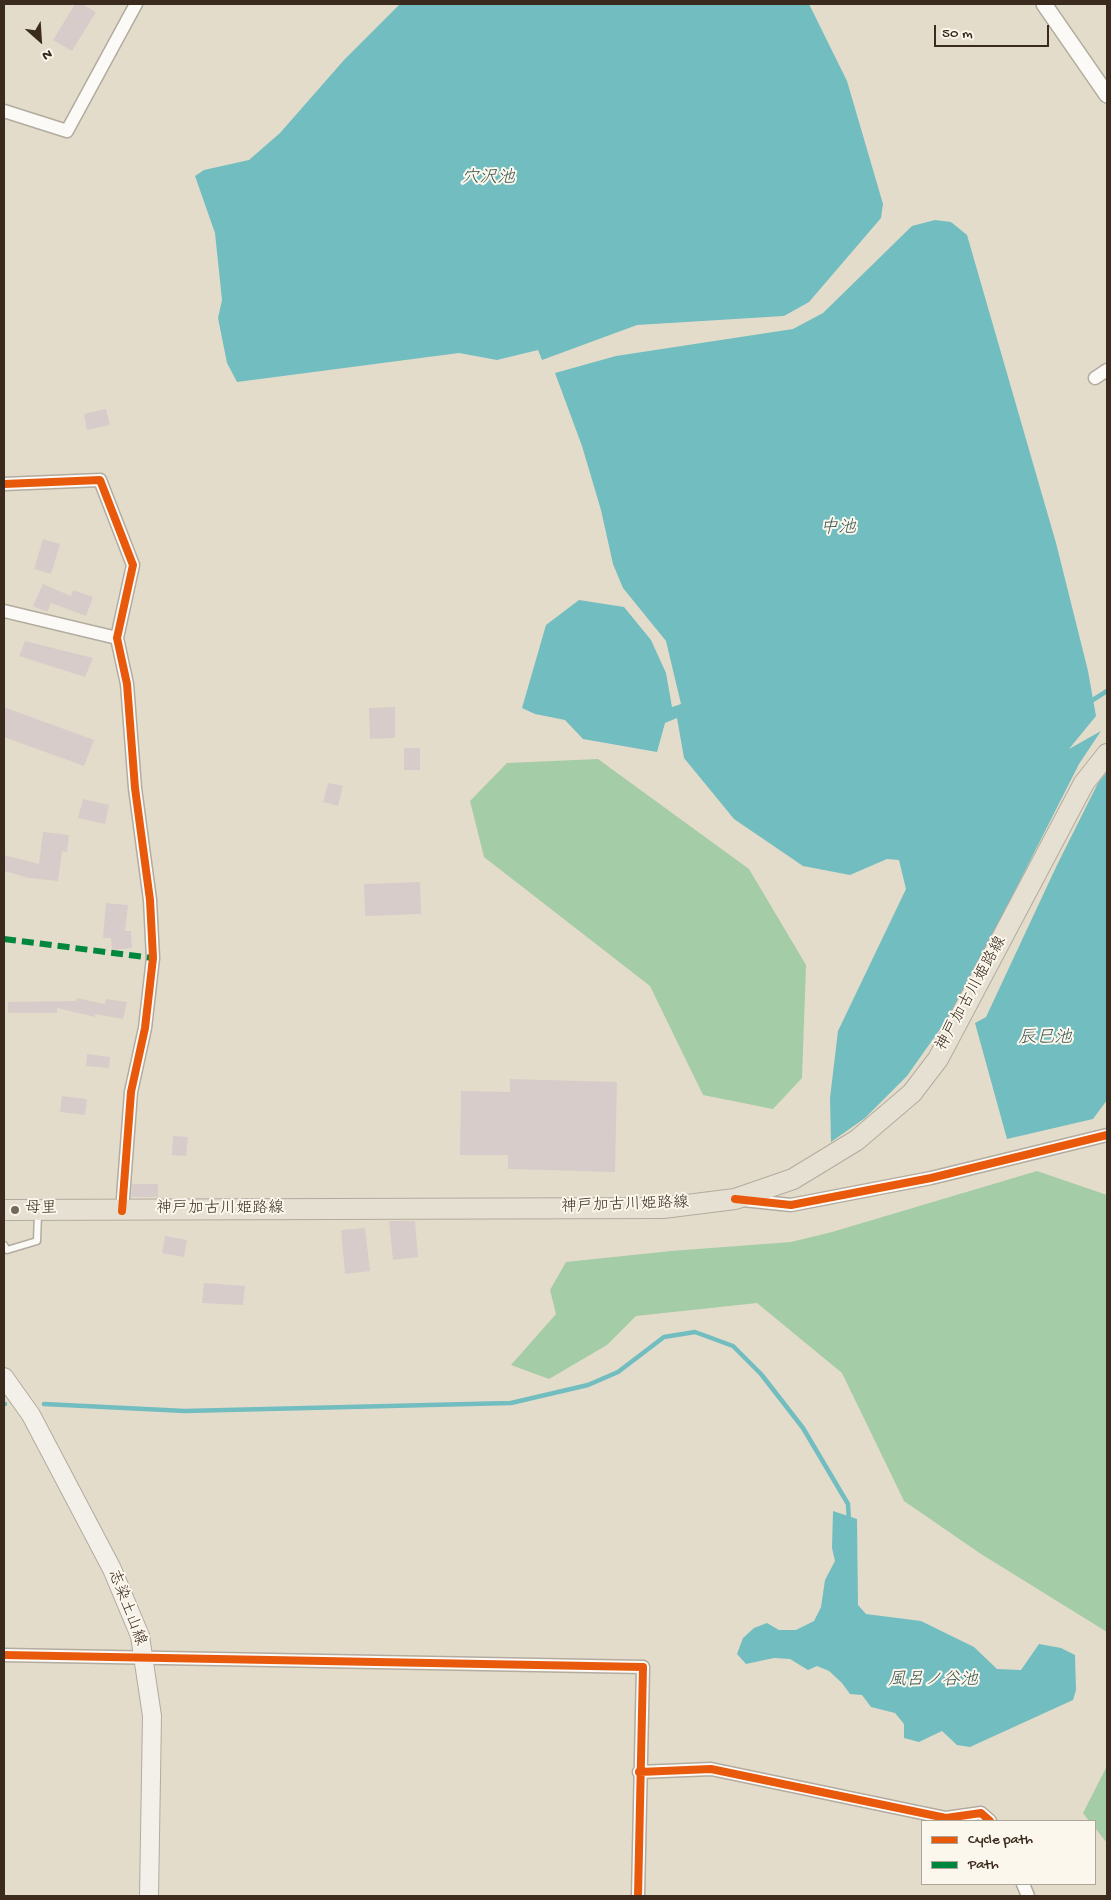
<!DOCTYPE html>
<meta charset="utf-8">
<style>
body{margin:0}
#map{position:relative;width:1111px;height:1900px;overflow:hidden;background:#e4dcca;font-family:"Gochi Hand",sans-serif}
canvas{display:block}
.frame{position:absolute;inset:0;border:5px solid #3b2a1e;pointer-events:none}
.legend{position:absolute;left:921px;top:1820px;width:175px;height:65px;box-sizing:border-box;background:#fbf7ec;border:1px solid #aea59a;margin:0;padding:6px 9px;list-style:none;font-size:15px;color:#3b2a1e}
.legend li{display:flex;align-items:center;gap:10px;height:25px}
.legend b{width:25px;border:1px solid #aea59a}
.north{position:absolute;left:15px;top:15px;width:50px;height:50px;-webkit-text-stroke:4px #fbf7ec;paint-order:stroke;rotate:154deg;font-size:14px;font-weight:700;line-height:20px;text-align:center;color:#3b2a1e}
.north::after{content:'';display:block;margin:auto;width:18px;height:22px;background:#3b2a1e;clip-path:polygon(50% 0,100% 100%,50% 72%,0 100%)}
.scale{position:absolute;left:934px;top:25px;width:115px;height:22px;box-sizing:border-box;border:2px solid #3b2a1e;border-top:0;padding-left:6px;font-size:15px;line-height:18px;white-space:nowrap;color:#3b2a1e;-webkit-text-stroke:4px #fbf7ec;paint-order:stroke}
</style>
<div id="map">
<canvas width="1111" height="1900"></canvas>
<div class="frame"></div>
<ul class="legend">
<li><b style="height:6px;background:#e8590c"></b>Cycle path</li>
<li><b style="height:6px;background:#00873e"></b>Path</li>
</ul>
<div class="north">N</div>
<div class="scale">50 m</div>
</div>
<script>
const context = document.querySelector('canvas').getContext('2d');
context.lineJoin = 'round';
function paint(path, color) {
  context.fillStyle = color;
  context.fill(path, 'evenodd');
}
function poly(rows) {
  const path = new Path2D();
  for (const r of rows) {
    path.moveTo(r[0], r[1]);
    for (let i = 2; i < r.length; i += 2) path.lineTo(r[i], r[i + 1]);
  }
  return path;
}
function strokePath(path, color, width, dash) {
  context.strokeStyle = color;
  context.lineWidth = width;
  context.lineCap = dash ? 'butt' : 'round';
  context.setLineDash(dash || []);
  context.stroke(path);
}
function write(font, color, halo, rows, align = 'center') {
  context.font = font + ' "Gochi Hand","Klee One",sans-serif';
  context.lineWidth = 4;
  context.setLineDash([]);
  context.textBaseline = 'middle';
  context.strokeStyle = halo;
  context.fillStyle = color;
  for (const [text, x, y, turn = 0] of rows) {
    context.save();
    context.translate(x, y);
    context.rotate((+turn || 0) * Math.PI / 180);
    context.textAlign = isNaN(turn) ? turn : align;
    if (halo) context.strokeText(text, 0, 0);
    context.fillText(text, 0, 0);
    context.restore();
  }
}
const forest = poly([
 [598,759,749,869,806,965,802,1078,773,1109,703,1095,650,986,484,857,470,801,507,763],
 [1037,1171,1107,1195,1107,1632,981,1554,904,1501,842,1373,757,1303,636,1316,607,1345,549,1379,511,1365,556,1314,550,1290,566,1262,671,1251,791,1242,832,1232],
 [1107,1766,1107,1843,1095,1828,1095,1821,1089,1821,1083,1813]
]);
const water = poly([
 [400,4,809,4,847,81,883,204,881,218,809,302,784,316,637,325,542,360,538,350,497,360,459,353,237,382,227,363,218,318,222,300,215,233,195,176,204,170,249,160,280,133,344,60],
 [935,220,951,222,967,235,1056,543,1088,671,1096,716,1069,749,1101,731,1079,764,957,1005,907,1076,865,1118,831,1142,830,1098,838,1031,906,889,899,860,887,859,850,875,803,866,734,819,684,758,677,718,665,723,657,752,583,739,565,720,535,714,522,708,546,625,579,600,624,607,651,640,666,673,672,707,681,704,666,641,623,588,613,564,601,510,582,446,555,373,616,356,793,329,823,313,912,226],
 [1107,772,1107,1100,1093,1119,1007,1139,975,1023,986,1017,1057,865,1098,783],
 [833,1511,857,1519,858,1605,866,1614,921,1621,974,1647,997,1669,1021,1670,1039,1644,1061,1648,1075,1655,1076,1690,1073,1700,970,1747,957,1745,942,1731,919,1742,904,1738,904,1724,895,1713,871,1707,862,1695,850,1694,842,1683,829,1671,817,1666,808,1670,790,1659,774,1658,746,1664,737,1654,743,1638,754,1628,767,1623,779,1630,796,1630,814,1621,821,1607,825,1580,835,1561,832,1548]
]);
const stream = poly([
 [1088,703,1107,691],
 [4,1404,5,1404],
 [44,1404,185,1411,511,1403,588,1385,618,1372,664,1337,695,1332,733,1346,761,1374,803,1428,848,1504,849,1522]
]);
const building = poly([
 [75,4,82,4,96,12,72,51,53,40],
 [106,409,110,425,87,430,84,414],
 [43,539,60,544,51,574,34,569],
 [43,584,71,596,73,590,93,597,86,616,51,603,47,612,33,606],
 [25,641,93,658,85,677,19,656],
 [4,707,94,740,84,766,4,737],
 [395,707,395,738,370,739,369,708],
 [404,748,420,748,420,770,404,770],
 [328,783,343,786,338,806,323,802],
 [83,799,109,805,105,824,78,818],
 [43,832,69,835,67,852,62,851,58,881,29,878,4,871,4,855,39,864],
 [420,882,421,914,365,916,364,884],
 [106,903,128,905,125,931,131,931,132,948,112,950,111,938,103,938],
 [77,998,105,1004,106,999,127,1002,123,1019,95,1014,95,1017,57,1008,57,1013,8,1013,8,1002,76,1001],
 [87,1054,110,1057,109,1068,86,1066],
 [510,1079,617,1082,615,1172,508,1169,508,1155,460,1155,461,1091,510,1092],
 [62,1096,87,1099,85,1115,60,1112],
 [173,1136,188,1137,186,1156,172,1155],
 [132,1184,158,1184,158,1197,131,1197],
 [389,1221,415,1221,418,1257,393,1260],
 [365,1228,370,1271,345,1274,341,1230],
 [165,1236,187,1240,184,1257,162,1253],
 [204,1283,245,1286,243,1305,202,1303]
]);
const service = poly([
 [4,1245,7,1250,37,1241,38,1214]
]);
const minor = poly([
 [4,111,67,131,136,4],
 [1095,378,1107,370],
 [4,484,100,480,133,565,117,638,127,684,135,788,150,900,153,958,145,1028,131,1092,122,1211],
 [4,611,117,638],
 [743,1200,791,1205,931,1178,1107,1135],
 [4,1655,643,1667,638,1896],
 [639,1772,711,1769,946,1818,981,1813,990,1821],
 [1023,1884,1028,1896]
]);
const tertiary = poly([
 [1044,4,1107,95]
]);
const secondary = poly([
 [4,1377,31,1415,112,1569,140,1636,152,1716,149,1896]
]);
const primary = poly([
 [4,1210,663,1208,735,1199,793,1179,857,1140,912,1093,938,1059,1084,783,1107,754]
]);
const quiet = poly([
 [4,939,153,958]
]);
const cycleway = poly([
 [4,484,100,480,133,565,117,638,127,684,135,788,150,900,153,958,145,1028,131,1092,122,1211],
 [735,1199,791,1205,931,1178,1107,1135],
 [4,1655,643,1667,638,1896],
 [639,1772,711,1769,946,1818,981,1813,990,1821]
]);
const markers = [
 [15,1210,5,"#76685a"]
];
const streetNames = [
 ["神戸加古川姫路線",972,994,-61],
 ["神戸加古川姫路線",625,1206,-2],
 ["神戸加古川姫路線",220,1210],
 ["志染土山線",126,1608,69]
];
const poiNames = [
 ["母里",25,1210]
];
const waterNames = [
 ["穴沢池",488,179],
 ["中池",838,529],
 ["辰巳池",1045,1039],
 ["風呂ノ谷池",933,1681]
];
paint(forest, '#a4cca6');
paint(water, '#71bdc0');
strokePath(stream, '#71bdc0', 4.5);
paint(building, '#d8ccca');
strokePath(service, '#b2ab9f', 9);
strokePath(minor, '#b2ab9f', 15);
strokePath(tertiary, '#b2ab9f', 18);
strokePath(secondary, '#b2ab9f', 20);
strokePath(primary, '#b2ab9f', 22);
strokePath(service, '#fbfaf7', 6);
strokePath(minor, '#fbfaf7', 12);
strokePath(tertiary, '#fbfaf7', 15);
strokePath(secondary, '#f2f0e9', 18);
strokePath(primary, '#e6e0d2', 20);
strokePath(quiet, '#00873e', 6, [12, 6]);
strokePath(cycleway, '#e8590c', 8);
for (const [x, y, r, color] of markers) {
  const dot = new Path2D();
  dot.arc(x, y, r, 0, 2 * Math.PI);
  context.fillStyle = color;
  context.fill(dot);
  strokePath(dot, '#fbf7ec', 2);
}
write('16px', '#3b2a1e', '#fbf7ec', streetNames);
write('16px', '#3b2a1e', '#fbf7ec', poiNames, 'left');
write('italic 18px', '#3d5955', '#fbf7ec', waterNames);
</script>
